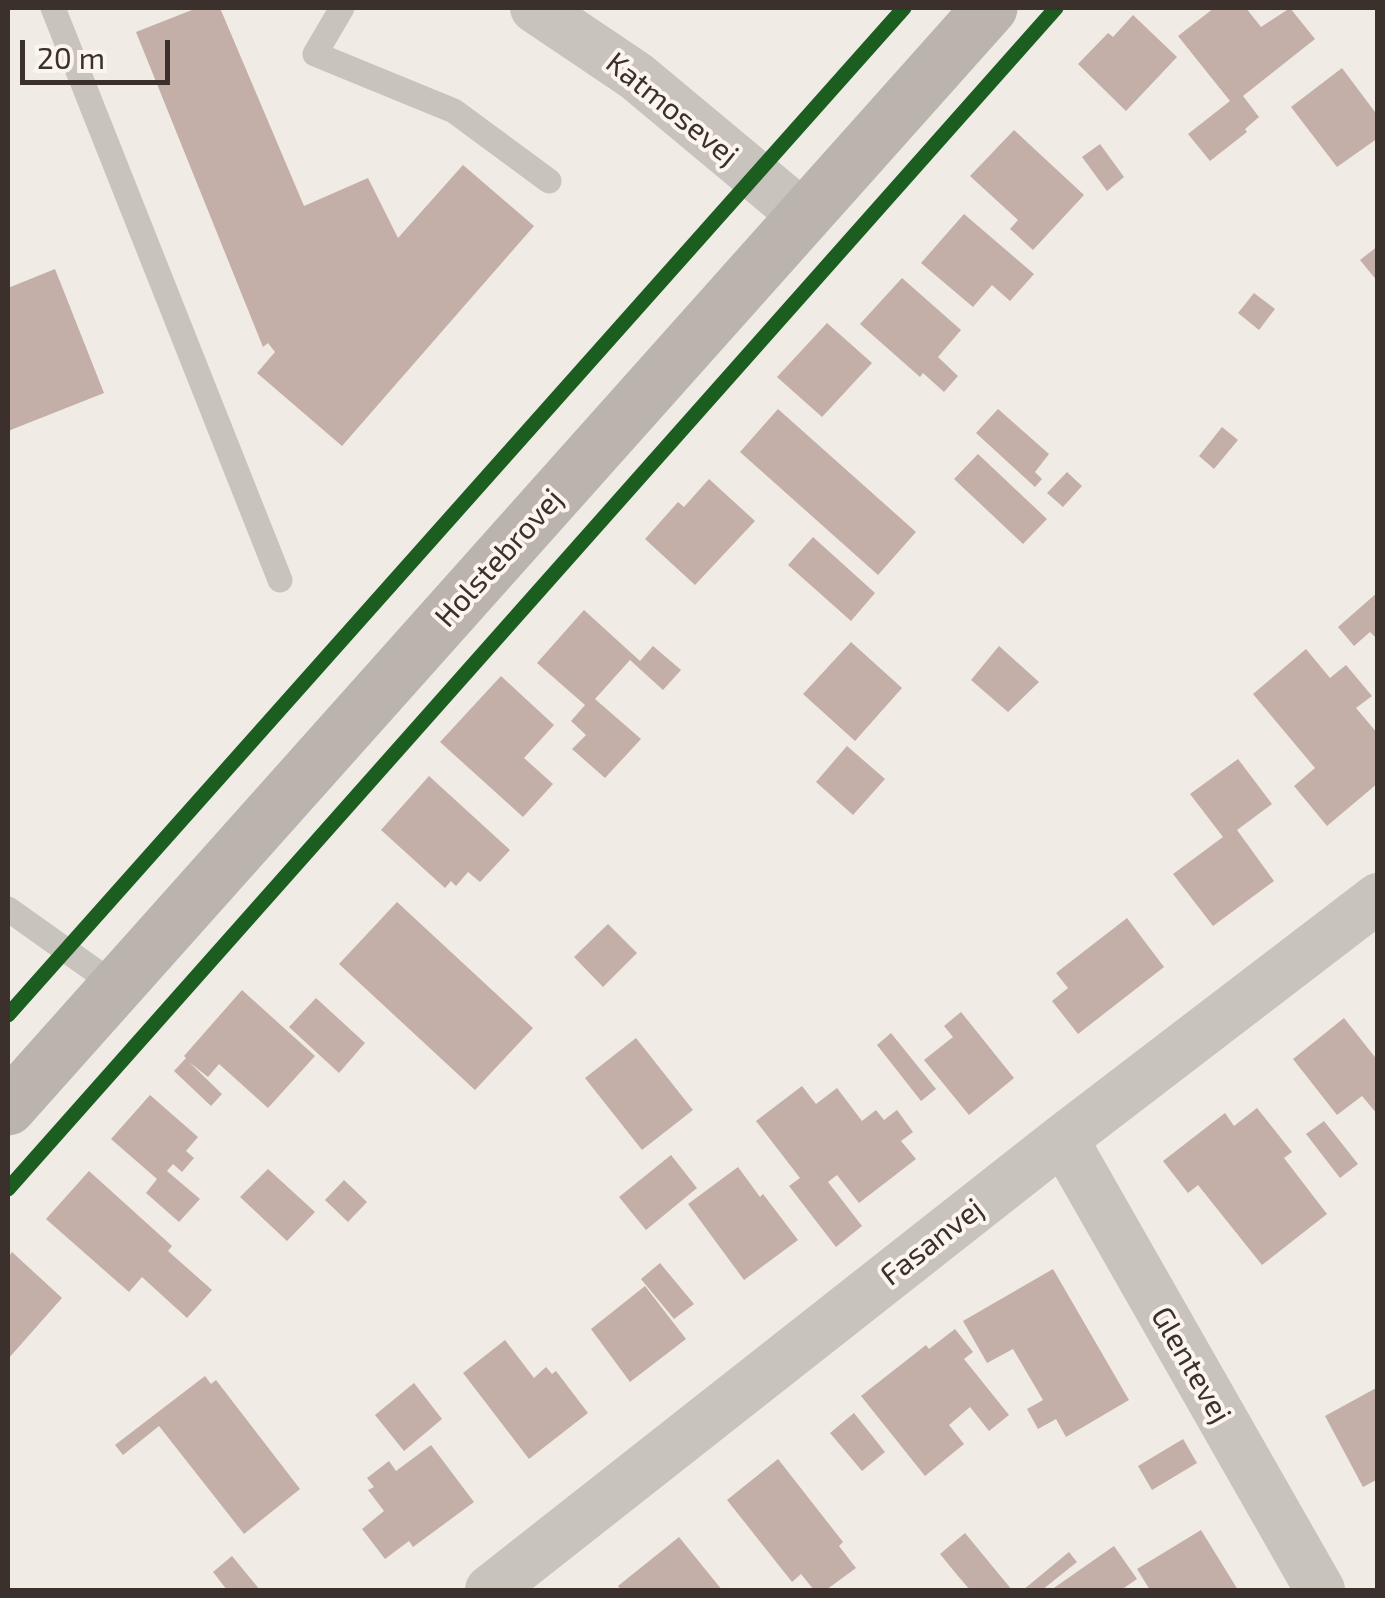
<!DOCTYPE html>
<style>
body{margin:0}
#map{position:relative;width:1385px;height:1598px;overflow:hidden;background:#f0ebe5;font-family:"Exo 2",sans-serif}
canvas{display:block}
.frame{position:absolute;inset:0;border:10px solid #3b302b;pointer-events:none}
.scale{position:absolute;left:20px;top:40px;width:150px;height:45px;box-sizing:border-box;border:5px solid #3b302b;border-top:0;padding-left:12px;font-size:30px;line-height:35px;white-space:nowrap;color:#3b302b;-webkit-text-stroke:8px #fbf5ee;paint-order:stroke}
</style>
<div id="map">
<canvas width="1385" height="1598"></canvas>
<div class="frame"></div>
<div class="scale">20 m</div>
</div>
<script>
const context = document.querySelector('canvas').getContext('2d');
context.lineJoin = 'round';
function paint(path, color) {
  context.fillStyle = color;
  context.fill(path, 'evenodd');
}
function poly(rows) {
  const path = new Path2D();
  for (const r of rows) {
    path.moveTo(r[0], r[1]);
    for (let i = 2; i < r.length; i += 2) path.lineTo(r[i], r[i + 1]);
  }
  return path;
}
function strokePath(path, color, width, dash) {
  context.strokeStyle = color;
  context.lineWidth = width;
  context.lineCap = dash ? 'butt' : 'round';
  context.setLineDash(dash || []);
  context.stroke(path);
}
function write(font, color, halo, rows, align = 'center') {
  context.font = font + ' "Exo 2",sans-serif';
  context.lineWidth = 8;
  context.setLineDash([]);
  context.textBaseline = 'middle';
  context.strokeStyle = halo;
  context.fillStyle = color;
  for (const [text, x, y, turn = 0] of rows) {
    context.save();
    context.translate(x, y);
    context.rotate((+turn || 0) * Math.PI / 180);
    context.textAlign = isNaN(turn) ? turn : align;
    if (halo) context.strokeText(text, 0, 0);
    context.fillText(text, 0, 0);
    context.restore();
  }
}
const building = poly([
 [197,8,220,8,304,206,368,178,398,238,463,165,534,226,342,446,257,373,275,352,268,343,263,347,136,32],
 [1214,8,1246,8,1261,27,1290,8,1315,39,1243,96,1259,117,1245,129,1247,132,1210,161,1188,134,1230,101,1178,36],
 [1133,15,1177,57,1126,111,1078,64,1108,33,1113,37],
 [1342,68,1378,116,1378,138,1337,167,1291,107],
 [1014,130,1084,195,1033,250,1010,229,1018,220,970,176],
 [1100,144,1124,177,1107,191,1082,157],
 [964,214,1034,274,1010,301,992,285,973,307,921,263],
 [1378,246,1378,282,1360,260],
 [55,269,104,393,8,431,8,288],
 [902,278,961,330,938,357,958,376,944,392,923,373,920,377,860,324],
 [1254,293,1275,309,1259,330,1238,313],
 [827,323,872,363,822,417,777,377],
 [778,409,916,532,878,575,740,452],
 [998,409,1049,454,1035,472,1042,479,1035,487,976,433],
 [1222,427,1238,440,1214,469,1199,456],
 [978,454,1047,519,1023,544,954,479],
 [1067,472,1082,486,1063,507,1047,493],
 [709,479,755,521,695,585,645,539,678,502,684,507],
 [813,537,875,593,851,621,788,565],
 [1378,592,1378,640,1370,632,1354,646,1338,627],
 [584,610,640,661,653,646,681,670,663,690,630,660,595,699,641,739,605,778,572,749,586,735,571,721,585,705,537,663],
 [851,642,902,688,855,741,803,694],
 [999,646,1039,682,1008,712,971,680],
 [1306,649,1330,678,1346,665,1372,696,1356,708,1378,734,1378,783,1327,826,1294,786,1315,768,1253,694],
 [501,676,554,725,524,758,553,784,523,817,440,742],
 [847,746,885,779,853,815,816,782],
 [1238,759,1272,804,1237,830,1274,881,1213,926,1173,874,1223,837,1190,794],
 [429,776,510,850,480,882,468,872,456,886,451,881,445,888,381,830],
 [397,902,533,1028,475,1090,339,964],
 [1127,918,1164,967,1078,1034,1052,1001,1068,988,1056,973],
 [608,924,637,953,603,987,574,957],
 [242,990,315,1056,268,1108,219,1064,208,1077,189,1062,222,1094,211,1106,174,1071,186,1058,184,1056],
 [316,998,365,1043,339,1073,289,1027],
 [961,1012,1014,1078,969,1115,924,1060,953,1037,944,1026],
 [1344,1018,1378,1061,1378,1115,1362,1096,1337,1115,1293,1059],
 [891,1033,936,1089,921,1101,877,1045],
 [636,1038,693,1110,642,1150,585,1078],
 [802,1086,816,1104,837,1088,862,1121,876,1110,884,1120,897,1110,913,1132,901,1141,916,1159,859,1203,837,1175,828,1182,862,1226,836,1247,789,1186,800,1178,756,1121],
 [150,1095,198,1137,186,1151,194,1158,182,1172,173,1164,167,1171,200,1199,179,1222,146,1193,157,1179,111,1139],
 [1257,1108,1292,1152,1284,1158,1327,1214,1262,1265,1198,1185,1188,1193,1163,1161,1225,1113,1234,1126],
 [1324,1121,1358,1164,1340,1178,1306,1134],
 [671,1155,697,1188,646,1230,619,1197],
 [738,1167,760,1197,763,1194,798,1240,744,1280,688,1204],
 [268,1169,315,1212,287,1241,240,1197],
 [89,1171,172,1246,168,1251,212,1290,187,1318,142,1277,129,1292,46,1219],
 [344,1180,367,1202,348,1222,325,1200],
 [12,1252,62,1298,8,1359,8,1258],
 [660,1263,694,1304,674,1319,641,1279],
 [1053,1269,1129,1400,1066,1437,1056,1419,1038,1429,1027,1409,1043,1400,1013,1349,987,1363,963,1321],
 [645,1286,686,1339,630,1382,591,1329],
 [955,1329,973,1352,964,1359,1009,1415,989,1431,970,1407,949,1425,964,1444,925,1476,861,1396,926,1345,929,1349],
 [505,1340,534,1378,546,1367,552,1374,556,1371,588,1413,529,1459,463,1373],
 [205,1376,211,1384,216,1380,300,1489,244,1534,159,1426,123,1455,115,1445],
 [414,1383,442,1419,404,1451,375,1415],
 [1378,1387,1378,1479,1363,1487,1325,1416],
 [854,1413,885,1452,862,1471,830,1433],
 [1183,1439,1197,1463,1152,1490,1138,1466],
 [431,1445,474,1502,413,1547,409,1541,385,1559,362,1529,384,1511,368,1490,374,1487,367,1478,389,1461,396,1471],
 [778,1459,843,1542,839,1546,856,1568,826,1590,814,1590,801,1574,792,1582,727,1500],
 [1201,1530,1238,1590,1150,1590,1137,1569],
 [965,1533,1012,1590,970,1590,958,1576,940,1554],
 [679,1537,722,1590,621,1590,618,1586],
 [1114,1546,1137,1579,1121,1590,1051,1590],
 [1069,1552,1077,1562,1042,1590,1023,1590],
 [232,1556,260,1590,227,1590,213,1572]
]);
const lane = poly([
 [53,8,280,580],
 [342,8,315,54,454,111,549,181],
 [8,909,115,985]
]);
const street = poly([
 [535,8,636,76,804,216],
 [1063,1139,1320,1590],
 [490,1590,1063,1139,1378,898]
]);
const secondary = poly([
 [8,1108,990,8]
]);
const cycleway = poly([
 [8,1015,904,8],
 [8,1189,1056,8]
]);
const streetNames = [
 ["Katmosevej",672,109,39],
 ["Holstebrovej",499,558,-48],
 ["Fasanvej",932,1242,-38],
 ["Glentevej",1191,1365,60]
];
paint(building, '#c3afa7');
strokePath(lane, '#c9c3be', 25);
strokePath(street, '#c9c3be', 50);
strokePath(secondary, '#bab3ae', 55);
strokePath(cycleway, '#1b5e20', 15);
write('30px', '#3b302b', '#fbf5ee', streetNames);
</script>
